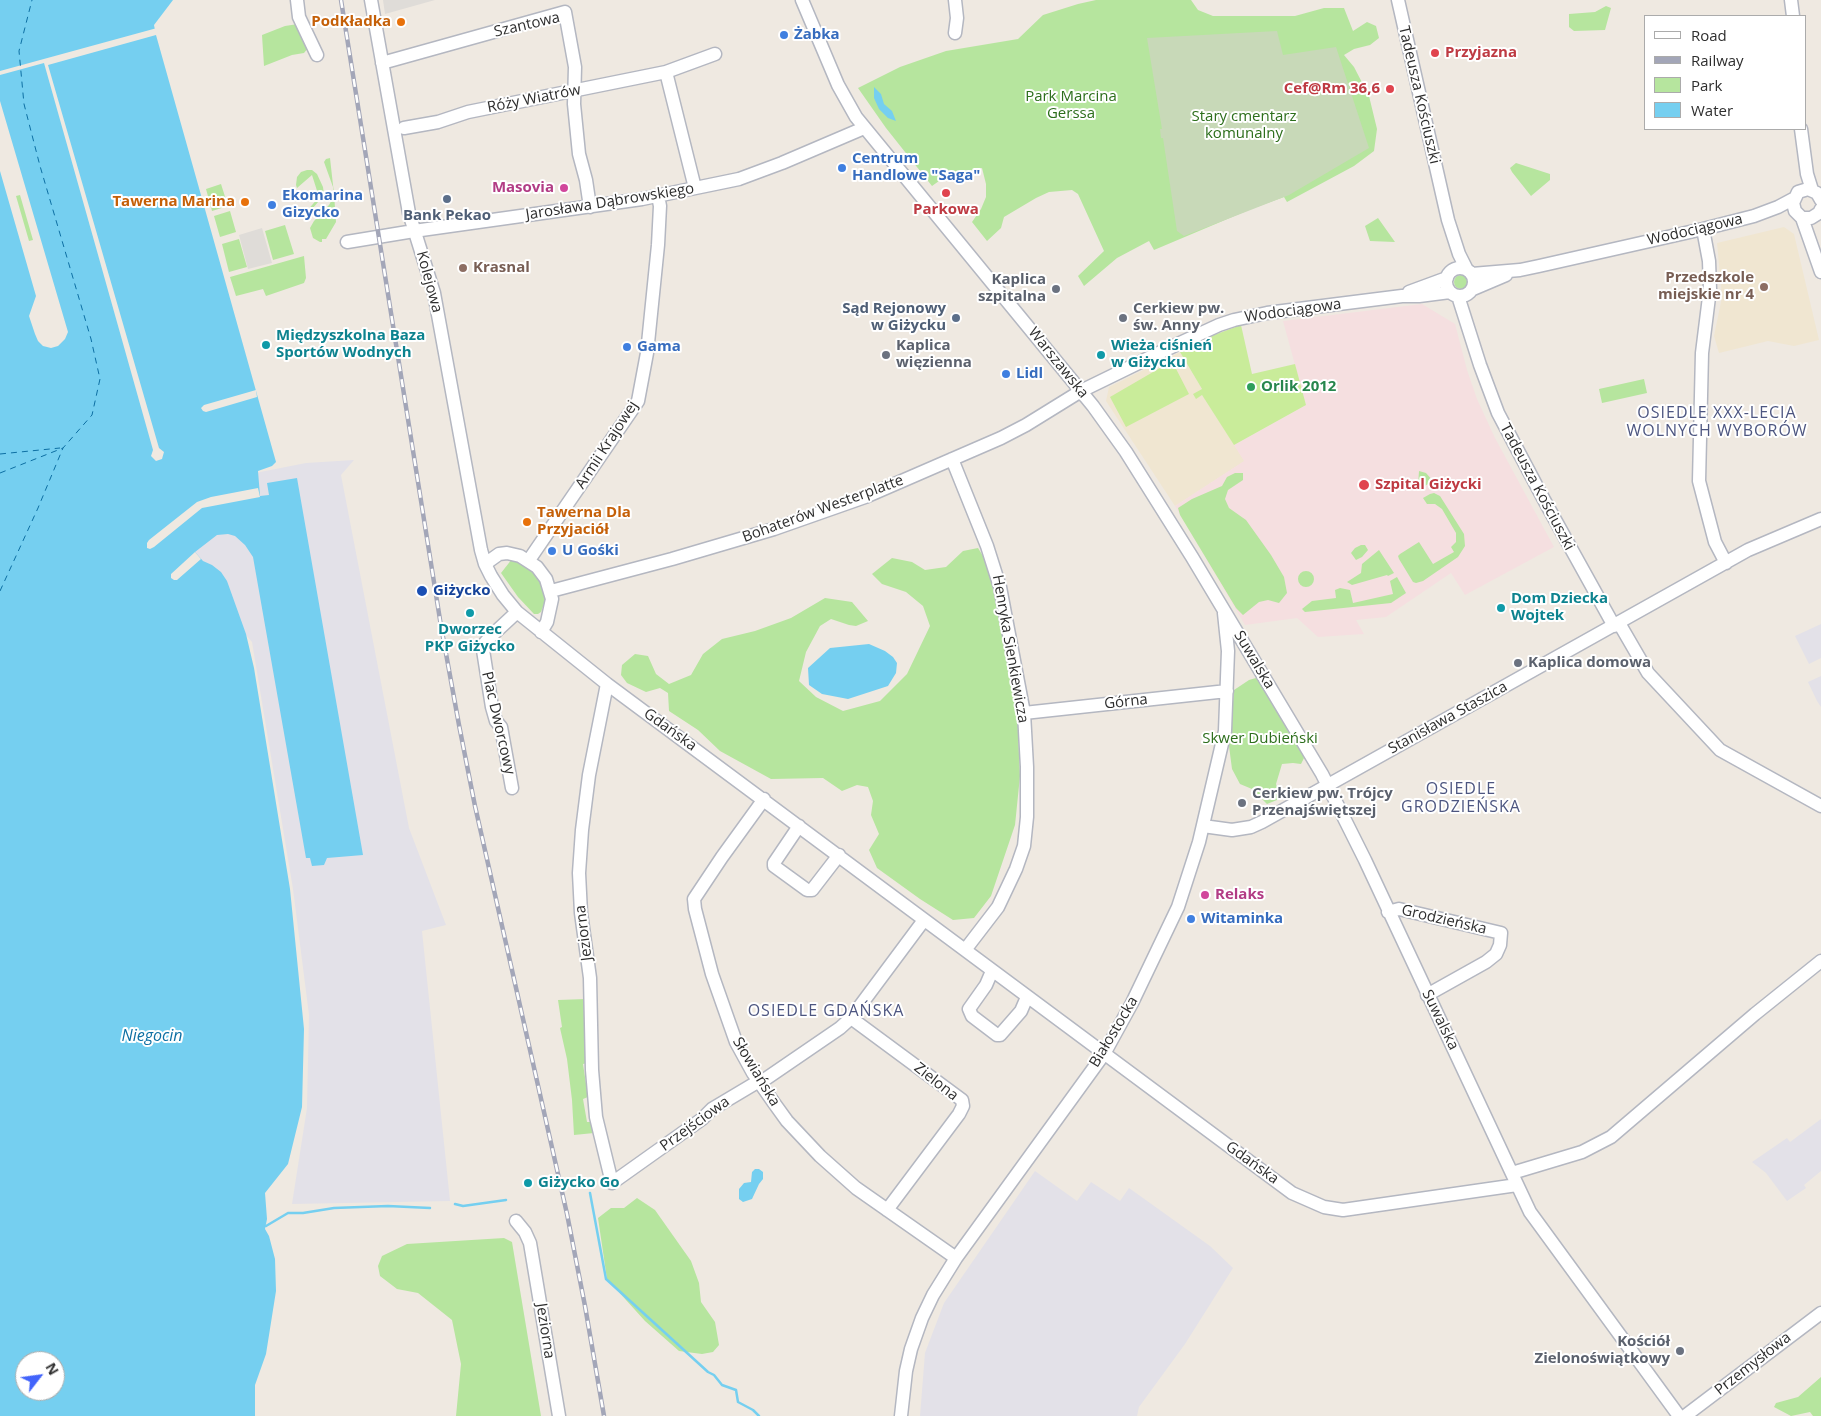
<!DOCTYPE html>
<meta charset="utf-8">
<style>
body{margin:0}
#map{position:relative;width:1821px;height:1416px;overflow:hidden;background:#efe9e1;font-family:"Open Sans",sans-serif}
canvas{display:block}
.legend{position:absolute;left:1644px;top:15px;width:162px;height:115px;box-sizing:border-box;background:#fff;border:1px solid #ababab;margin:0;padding:6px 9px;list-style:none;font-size:15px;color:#2e2e2e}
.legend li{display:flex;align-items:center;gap:10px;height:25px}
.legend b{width:25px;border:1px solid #ababab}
.north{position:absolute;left:15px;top:1351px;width:50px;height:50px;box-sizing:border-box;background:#fff;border:1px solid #ababab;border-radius:50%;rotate:60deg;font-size:14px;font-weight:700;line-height:20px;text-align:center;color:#2e2e2e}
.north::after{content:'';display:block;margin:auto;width:18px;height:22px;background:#4264fb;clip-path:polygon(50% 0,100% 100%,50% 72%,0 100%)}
</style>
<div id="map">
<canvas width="1821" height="1416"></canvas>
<ul class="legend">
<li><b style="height:6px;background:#fff"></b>Road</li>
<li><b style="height:6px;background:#a3a6b8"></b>Railway</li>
<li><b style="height:14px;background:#b6e59e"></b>Park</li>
<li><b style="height:14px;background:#75cff0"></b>Water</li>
</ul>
<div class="north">N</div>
</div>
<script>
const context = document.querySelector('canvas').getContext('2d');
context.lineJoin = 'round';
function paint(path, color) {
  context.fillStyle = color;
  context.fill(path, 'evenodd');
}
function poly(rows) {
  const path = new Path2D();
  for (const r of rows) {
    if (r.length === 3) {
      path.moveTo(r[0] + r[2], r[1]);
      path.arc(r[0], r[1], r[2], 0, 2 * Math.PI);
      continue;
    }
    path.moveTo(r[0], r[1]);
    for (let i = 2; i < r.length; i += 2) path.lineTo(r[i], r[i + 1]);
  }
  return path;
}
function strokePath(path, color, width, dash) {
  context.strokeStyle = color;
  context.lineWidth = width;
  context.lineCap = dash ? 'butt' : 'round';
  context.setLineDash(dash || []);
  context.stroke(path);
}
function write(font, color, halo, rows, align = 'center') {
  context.font = font + ' "Open Sans",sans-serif';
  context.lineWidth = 4;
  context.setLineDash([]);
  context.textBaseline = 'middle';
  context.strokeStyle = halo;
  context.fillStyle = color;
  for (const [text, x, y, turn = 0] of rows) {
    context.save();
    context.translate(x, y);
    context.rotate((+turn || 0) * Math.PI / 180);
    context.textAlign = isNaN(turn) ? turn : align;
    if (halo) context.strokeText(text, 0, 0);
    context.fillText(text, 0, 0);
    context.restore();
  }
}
const industrial = poly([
 [354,460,341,475,409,828,446,925,422,931,450,1201,292,1204,307,1108,309,1015,293,889,252,642,196,577,167,512,235,477,306,463],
 [1821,624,1821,658,1809,664,1795,636],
 [1821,676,1821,707,1817,701,1808,682],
 [1821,1119,1821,1171,1804,1185,1806,1188,1787,1201,1766,1173,1752,1162,1787,1138,1790,1142],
 [1035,1171,1077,1201,1091,1182,1120,1201,1129,1188,1210,1246,1233,1268,1185,1344,1139,1407,1137,1416,920,1416,925,1353,944,1303]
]);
const education = poly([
 [1784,227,1794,234,1819,340,1794,346,1768,341,1719,353,1714,336,1722,297,1717,243],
 [1180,352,1202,389,1194,394,1196,398,1202,395,1245,461,1175,506,1106,401,1109,387]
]);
const medical = poly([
 [1422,304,1455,324,1467,370,1477,399,1495,438,1554,547,1465,595,1451,573,1386,617,1356,620,1364,634,1318,637,1297,618,1245,625,1175,506,1244,461,1234,445,1306,405,1283,321]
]);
const green = poly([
 [1096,0,1191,0,1198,10,1213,16,1295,16,1324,8,1344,8,1353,31,1367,22,1376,26,1379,38,1370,45,1354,49,1344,55,1354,67,1369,96,1377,129,1374,151,1354,166,1287,202,1284,197,1251,209,1154,250,1149,241,1117,258,1084,286,1078,276,1104,251,1078,194,1072,190,1049,192,1036,198,1004,217,1001,228,987,241,972,222,981,209,986,197,986,184,982,168,946,176,932,186,886,128,858,88,900,67,946,51,1018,39,1043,15,1078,4],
 [1606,6,1611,8,1605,30,1574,31,1569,27,1569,14,1595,12],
 [298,24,308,48,304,53,292,55,264,66,262,35,285,26],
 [330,158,334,194,336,222,326,239,322,239,322,242,320,242,313,238,310,228,314,221,329,205,333,198,333,187,324,162,326,159],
 [1516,163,1550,174,1550,180,1531,196,1512,172,1510,168],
 [307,170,312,170,317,174,323,187,324,195,307,215,306,212,319,197,312,175,297,188,296,185,297,177,301,172],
 [221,184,228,206,212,211,206,189],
 [20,195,33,240,29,241,16,196],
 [230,211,236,232,220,237,214,216],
 [1378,218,1395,242,1370,241,1365,226],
 [285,225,294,254,273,260,265,231],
 [239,239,247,267,229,272,222,244],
 [304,256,306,278,304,283,266,296,263,289,236,296,230,277],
 [1461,282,7],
 [1644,379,1647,393,1602,403,1599,389],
 [1419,471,1426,473,1433,481,1420,489,1418,486],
 [1235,473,1243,473,1243,480,1228,490,1225,499,1229,508,1246,520,1271,555,1284,577,1287,593,1279,603,1268,600,1259,602,1243,615,1236,608,1180,515,1178,508,1192,499,1222,486,1227,477],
 [1434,493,1440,496,1464,534,1465,546,1458,557,1423,581,1416,583,1413,582,1399,559,1398,556,1400,554,1419,542,1433,564,1454,552,1451,547,1456,542,1456,533,1442,509,1435,504,1427,504,1423,498,1430,494],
 [1361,545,1365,545,1368,550,1362,557,1356,560,1351,553,1355,548],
 [978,548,988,564,1017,711,1020,776,1015,825,991,896,974,918,953,920,920,899,877,868,869,850,879,834,871,815,873,801,868,787,857,785,842,791,823,778,771,779,720,751,698,730,669,711,668,693,660,688,646,692,627,683,621,675,622,665,635,654,648,656,656,674,669,684,691,675,703,654,722,639,755,631,791,618,825,598,852,602,868,621,856,626,849,625,831,619,820,626,806,652,799,681,816,697,843,711,880,701,907,674,930,626,923,606,906,592,882,584,872,574,892,558,912,562,925,570,946,567,963,551],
 [1379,550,1394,573,1388,576,1387,575,1352,585,1347,582,1361,573,1362,564],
 [512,559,529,565,543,584,547,604,544,604,541,612,538,614,534,614,518,597,501,573],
 [1306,579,8],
 [1397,577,1406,593,1391,603,1305,612,1302,609,1312,601,1336,598,1335,590,1340,588,1350,590,1353,603,1393,594,1390,581],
 [1256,678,1264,684,1298,743,1304,758,1301,764,1293,763,1282,764,1276,784,1278,790,1277,800,1267,804,1252,789,1240,784,1232,769,1229,746,1234,690,1249,680],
 [586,999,588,1063,583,1064,588,1097,583,1099,587,1122,591,1122,594,1133,574,1135,572,1100,567,1059,560,1028,562,1027,558,1000],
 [637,1198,655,1210,691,1261,699,1283,701,1302,715,1322,719,1345,713,1352,702,1354,679,1351,645,1321,607,1279,598,1218,611,1208,624,1208],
 [504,1238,512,1242,541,1416,456,1416,461,1364,452,1320,418,1293,397,1289,380,1276,378,1266,382,1256,407,1244],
 [1821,1377,1821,1416,1813,1416,1810,1412,1791,1416,1774,1407,1776,1403,1798,1397]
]);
const cemetery = poly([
 [1277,31,1283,55,1336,47,1369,148,1289,195,1184,236,1177,231,1163,138,1161,138,1160,129,1162,129,1147,38]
]);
const pitch = poly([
 [1241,325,1252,374,1295,364,1306,405,1234,445,1202,395,1196,399,1193,394,1202,389,1180,352,1214,335],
 [1172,361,1189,394,1126,427,1110,397]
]);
const plaza = poly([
 [383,0,435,0,385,14],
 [262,228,272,263,248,269,239,235]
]);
const water = poly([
 [0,0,173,0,154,25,156,35,276,462,272,466,258,471,260,496,269,495,267,483,297,478,363,855,327,858,324,865,312,866,310,858,306,858,253,557,245,545,235,536,228,534,217,535,195,552,203,561,212,565,221,572,227,581,246,634,254,668,290,889,304,1029,302,1107,288,1164,265,1193,267,1219,265,1229,269,1236,275,1259,276,1291,266,1354,255,1385,255,1416,0,1416,0,171,36,296,29,316,35,334,38,341,43,346,51,348,58,346,65,339,68,332,0,101],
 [25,1361,55,1361,55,1391,25,1391],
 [874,87,881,94,884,104,892,111,896,121,888,118,879,109,874,98],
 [869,644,885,651,893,657,897,663,896,673,888,686,848,699,822,694,809,685,808,668,830,648],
 [755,1169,759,1169,763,1172,763,1179,759,1184,752,1199,743,1202,739,1199,739,1189,744,1183,751,1182,752,1172]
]);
const pier = poly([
 [157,28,158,32,156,33,156,35,48,65,159,448,164,452,162,459,156,461,151,456,153,450,44,63,0,75,0,71],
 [256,390,257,397,206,412,203,411,201,408,204,405],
 [258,488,260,497,202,508,154,547,150,549,147,548,147,543,149,540,197,502,211,497],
 [195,552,201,559,177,580,174,580,171,578,171,574]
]);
const stream = poly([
 [590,1193,606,1279,708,1372,714,1375,722,1385,736,1390,738,1402,753,1410,759,1416],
 [455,1204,463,1206,506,1200],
 [266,1226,288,1213,303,1213,334,1208,388,1206,430,1208]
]);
const ferry = poly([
 [0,454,60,448],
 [0,473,63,448],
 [0,591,38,508,63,448,92,415,100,379,91,339,40,166,24,104,19,51,32,0]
]);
const minor = poly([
 [297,0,299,17,317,55],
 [371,0,409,213,434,293,481,550,485,564,491,576,503,595,517,612,607,684,1292,1193,1324,1207,1343,1210,1517,1185],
 [802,0,838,85,856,117,1093,406,1126,452,1192,557,1322,774,1365,860,1530,1212,1679,1416],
 [955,0,957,18,955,33],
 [1398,0,1448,220,1459,254,1467,270],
 [1791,0,1793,16],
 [382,63,565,12,575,67,574,104,579,154,586,180,590,207],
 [666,72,695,188],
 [404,128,438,122,468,112,666,72,715,54],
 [1801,129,1807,174,1812,190],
 [1821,200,1817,193,1808,189,1798,192,1793,203,1795,211,1802,218,1811,218,1819,213,1821,209],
 [1802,218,1821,272],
 [1703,229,1709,261,1710,289,1702,353,1699,481,1715,542,1726,563],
 [347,242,414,231,642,199,739,179,782,163,864,128],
 [1460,282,14],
 [1472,274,1520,270,1539,266,1703,229,1754,216,1778,207,1793,199],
 [1473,289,1506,275],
 [1409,292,1447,278],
 [1458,296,1480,365,1498,413,1543,498,1614,626],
 [952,459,987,546,1000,587,1024,713,1027,767,1027,817,1024,846,1016,869,998,907,965,950],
 [529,560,638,401,647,353,658,245,660,206,658,196],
 [485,564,499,554,507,553,520,556,537,567,546,579,552,599,547,622,541,632],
 [551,591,672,559,774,529,865,497,1001,438,1026,425,1081,391,1165,350,1219,325,1234,320,1267,313,1402,296,1419,296,1450,292],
 [1619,623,1648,673,1720,750,1821,806],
 [607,684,589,775,582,830,579,873,581,913,590,978,592,1070,596,1117,612,1183,702,1119,712,1109,759,1081,764,1080,840,1028,851,1018,924,920],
 [1024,713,1227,691],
 [512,788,501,727,496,721,492,707,483,650,484,644,489,638,517,612],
 [764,799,722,857,694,899,695,909,712,974,736,1042,753,1073,774,1103,787,1121,820,1156,856,1188,956,1258],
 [799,826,774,863,774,866,807,890,812,890,839,855],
 [1203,826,1232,830,1251,827,1262,822,1748,550,1821,519],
 [1388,912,1399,909,1501,933,1500,945,1496,954,1486,962,1427,995],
 [992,971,986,985,969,1009,972,1016,997,1035,1000,1035,1021,1011,1027,997],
 [851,1018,962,1100,963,1106,959,1114,887,1210],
 [1512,1173,1582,1152,1611,1137,1755,1014,1821,961],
 [516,1221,525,1232,530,1243,559,1416],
 [901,1416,906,1371,911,1349,922,1318,933,1295,956,1258,1104,1054,1132,1003,1178,907,1199,842,1225,731,1228,651,1224,613],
 [1685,1416,1821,1313]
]);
const rail = poly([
 [341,0,441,626,459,725,475,806,567,1214,585,1306,604,1416]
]);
const markers = [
 [401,22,5,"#e8710a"],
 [784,35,5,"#3f7fe0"],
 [1435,53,5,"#e0444e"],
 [1390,89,5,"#e0444e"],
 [842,168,5,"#3f7fe0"],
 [564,188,5,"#d1479c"],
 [946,193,5,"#e0444e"],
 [447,199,5,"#5c6f8a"],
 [245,202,5,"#e8710a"],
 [272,205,5,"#3f7fe0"],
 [463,268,5,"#8d6e63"],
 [1764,287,5,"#8d6e63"],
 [1056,289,5,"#6b7280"],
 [956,318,5,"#5c6f8a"],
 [1123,318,5,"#6b7280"],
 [266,345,5,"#0f9aa8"],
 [627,347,5,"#3f7fe0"],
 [886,355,5,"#6b7280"],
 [1101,355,5,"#0f9aa8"],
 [1006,374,5,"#3f7fe0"],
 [1251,387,5,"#2e9e5b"],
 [1364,485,6,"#e0444e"],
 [527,522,5,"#e8710a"],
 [552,551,5,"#3f7fe0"],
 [422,591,6,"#1a4fb4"],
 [1501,608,5,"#0f9aa8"],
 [470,613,5,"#0f9aa8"],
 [1518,663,5,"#6b7280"],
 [1242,803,5,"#6b7280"],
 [1205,895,5,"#d1479c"],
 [1191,919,5,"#3f7fe0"],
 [528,1183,5,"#0f9aa8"],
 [1680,1351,5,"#6b7280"]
];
const foodNames = [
 ["PodKładka",391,22],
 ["Tawerna Marina",235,202],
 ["Tawerna Dla",537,513,"left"],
 ["Przyjaciół",537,530,"left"]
];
const streetNames = [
 ["Szantowa",527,25,-13],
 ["Tadeusza Kościuszki",1419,95,77],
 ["Róży Wiatrów",534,99,-11],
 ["Jarosława Dąbrowskiego",610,202,-9],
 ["Wodociągowa",1695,230,-13],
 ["Kolejowa",429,282,75],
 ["Wodociągowa",1293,311,-8],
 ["Warszawska",1058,363,51],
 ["Armii Krajowej",607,445,-57],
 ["Tadeusza Kościuszki",1537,487,62],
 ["Bohaterów Westerplatte",823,509,-20],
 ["Henryka Sienkiewicza",1010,649,80],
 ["Suwalska",1254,660,59],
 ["Górna",1126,702,-6],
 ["Stanisława Staszica",1448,718,-29],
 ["Plac Dworcowy",498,723,77],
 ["Gdańska",670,730,36],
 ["Grodzieńska",1444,920,13],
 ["Jeziorna",584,933,-97],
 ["Suwalska",1440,1020,64],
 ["Białostocka",1114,1032,-59],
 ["Słowiańska",756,1072,59],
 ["Zielona",936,1082,38],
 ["Przejściowa",695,1124,-36],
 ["Gdańska",1252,1163,36],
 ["Jeziorna",545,1331,81],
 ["Przemysłowa",1753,1364,-38]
];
const shopNames = [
 ["Żabka",794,35],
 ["Centrum",852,159],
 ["Handlowe \"Saga\"",852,176],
 ["Ekomarina",282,196],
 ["Gizycko",282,213],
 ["Gama",637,347],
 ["Lidl",1016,374],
 ["U Gośki",562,551],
 ["Witaminka",1201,919]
];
const healthNames = [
 ["Przyjazna",1445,53],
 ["Cef@Rm 36,6",1380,89,"right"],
 ["Parkowa",946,210,"center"],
 ["Szpital Giżycki",1375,485]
];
const parkNames = [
 ["Park Marcina",1071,97],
 ["Gerssa",1071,114],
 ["Stary cmentarz",1244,117],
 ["komunalny",1244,134],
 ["Skwer Dubieński",1260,739]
];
const hotelNames = [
 ["Masovia",554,188],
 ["Relaks",1215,895,"left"]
];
const serviceNames = [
 ["Bank Pekao",447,216],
 ["Sąd Rejonowy",946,309,"right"],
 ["w Giżycku",946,326,"right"]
];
const educationNames = [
 ["Krasnal",473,268],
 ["Przedszkole",1754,278,"right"],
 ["miejskie nr 4",1754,295,"right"]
];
const worshipNames = [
 ["Kaplica",1046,280,"right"],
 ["szpitalna",1046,297,"right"],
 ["Cerkiew pw.",1133,309],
 ["św. Anny",1133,326],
 ["Kaplica",896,346],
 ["więzienna",896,363],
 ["Kaplica domowa",1528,663],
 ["Cerkiew pw. Trójcy",1252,794],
 ["Przenajświętszej",1252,811],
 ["Kościół",1670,1342,"right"],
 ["Zielonoświątkowy",1670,1359,"right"]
];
const cultureNames = [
 ["Międzyszkolna Baza",276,336],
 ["Sportów Wodnych",276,353],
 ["Wieża ciśnień",1111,346],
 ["w Giżycku",1111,363],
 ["Dom Dziecka",1511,599],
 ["Wojtek",1511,616],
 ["Dworzec",470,630,"center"],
 ["PKP Giżycko",470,647,"center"],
 ["Giżycko Go",538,1183]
];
const leisureNames = [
 ["Orlik 2012",1261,387]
];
const transitNames = [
 ["Giżycko",433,591]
];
const neighbourhoodNames = [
 ["OSIEDLE XXX-LECIA",1717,413],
 ["WOLNYCH WYBORÓW",1717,431],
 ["OSIEDLE",1461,789],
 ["GRODZIEŃSKA",1461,807],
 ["OSIEDLE GDAŃSKA",826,1011]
];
const waterNames = [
 ["Niegocin",152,1036]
];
paint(industrial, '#e3e1e8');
paint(education, '#f0e6d1');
paint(medical, '#f5dfe0');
paint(green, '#b6e59e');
paint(cemetery, '#c8d9b8');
paint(pitch, '#c9ec9a');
paint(plaza, '#dfdcd8');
paint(water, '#75cff0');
paint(pier, '#efe9e1');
strokePath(stream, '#75cff0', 2.5);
strokePath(ferry, '#0d6fa3', 1, [6, 5]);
strokePath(minor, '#b4b7c1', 15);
strokePath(minor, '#fff', 12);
strokePath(rail, '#a3a6b8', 4.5);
strokePath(rail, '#fff', 2.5, [8]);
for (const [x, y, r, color] of markers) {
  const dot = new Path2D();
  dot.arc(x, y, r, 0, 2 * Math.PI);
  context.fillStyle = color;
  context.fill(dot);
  strokePath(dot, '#fff', 2);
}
write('bold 15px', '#c56008', '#fff', foodNames, 'right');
write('15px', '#2e2e2e', '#fff', streetNames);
write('bold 15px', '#366cbe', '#fff', shopNames, 'left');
write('bold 15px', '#be3a42', '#fff', healthNames, 'left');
write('15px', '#2c6e1b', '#fff', parkNames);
write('bold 15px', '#b23c85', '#fff', hotelNames, 'right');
write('bold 15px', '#4e5e75', '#fff', serviceNames);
write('bold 15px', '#785e54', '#fff', educationNames, 'left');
write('bold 15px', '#5b616d', '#fff', worshipNames, 'left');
write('bold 15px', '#0d838f', '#fff', cultureNames, 'left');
write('bold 15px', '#27864d', '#fff', leisureNames, 'left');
write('bold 15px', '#164399', '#fff', transitNames, 'left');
context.letterSpacing = '1px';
write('16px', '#4d5680', '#fff', neighbourhoodNames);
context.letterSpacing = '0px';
write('italic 16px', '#0d6fa3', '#fff', waterNames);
</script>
